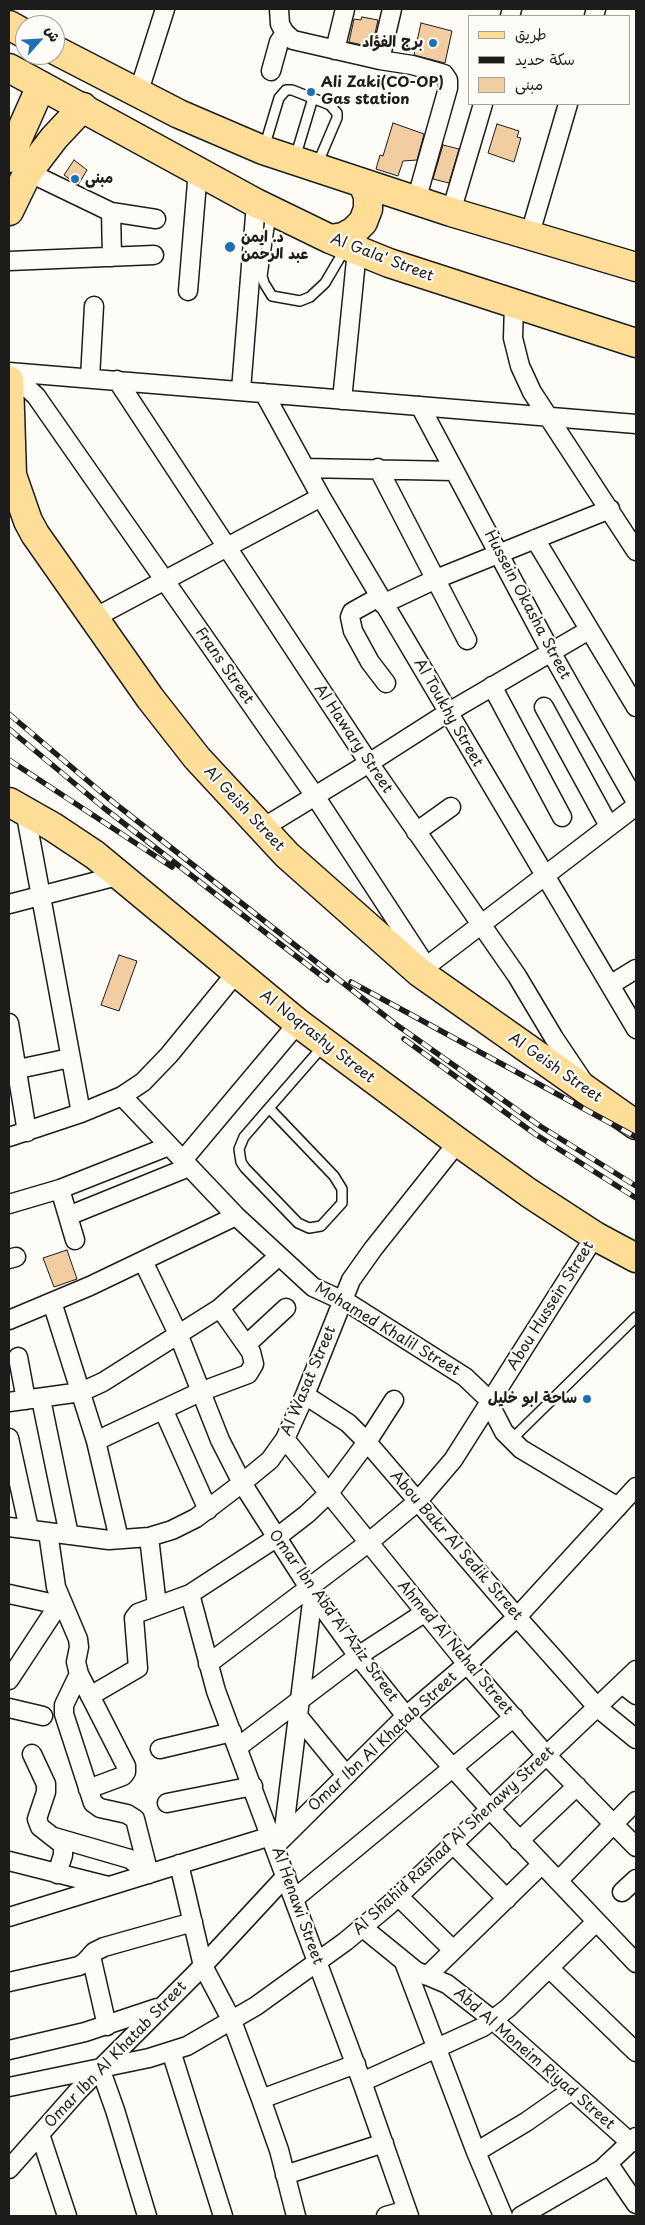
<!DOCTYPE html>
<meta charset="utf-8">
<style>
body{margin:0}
#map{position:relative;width:645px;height:2225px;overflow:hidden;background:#fdfcf7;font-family:"Playpen Sans","Playpen Sans Arabic",sans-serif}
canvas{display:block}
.frame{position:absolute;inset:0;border:10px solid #1c1c1c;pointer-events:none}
.legend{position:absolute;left:468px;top:15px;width:162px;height:90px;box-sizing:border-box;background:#fdfcf7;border:1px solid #a3a29f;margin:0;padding:6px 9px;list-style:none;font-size:15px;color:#1c1c1c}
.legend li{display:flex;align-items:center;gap:10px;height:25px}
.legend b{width:25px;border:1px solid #a3a29f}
.north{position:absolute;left:15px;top:15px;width:50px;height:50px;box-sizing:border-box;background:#fdfcf7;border:1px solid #a3a29f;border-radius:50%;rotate:64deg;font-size:14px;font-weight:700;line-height:20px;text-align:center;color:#1c1c1c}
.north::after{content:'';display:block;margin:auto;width:18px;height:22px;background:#1f6fb2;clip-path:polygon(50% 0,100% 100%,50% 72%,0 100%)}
</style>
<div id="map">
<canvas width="645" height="2225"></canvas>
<div class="frame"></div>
<ul class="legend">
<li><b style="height:6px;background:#fedd96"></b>طريق</li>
<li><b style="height:6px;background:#1c1c1c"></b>سكة حديد</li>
<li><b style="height:14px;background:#f2cda2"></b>مبنى</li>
</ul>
<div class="north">ش</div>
</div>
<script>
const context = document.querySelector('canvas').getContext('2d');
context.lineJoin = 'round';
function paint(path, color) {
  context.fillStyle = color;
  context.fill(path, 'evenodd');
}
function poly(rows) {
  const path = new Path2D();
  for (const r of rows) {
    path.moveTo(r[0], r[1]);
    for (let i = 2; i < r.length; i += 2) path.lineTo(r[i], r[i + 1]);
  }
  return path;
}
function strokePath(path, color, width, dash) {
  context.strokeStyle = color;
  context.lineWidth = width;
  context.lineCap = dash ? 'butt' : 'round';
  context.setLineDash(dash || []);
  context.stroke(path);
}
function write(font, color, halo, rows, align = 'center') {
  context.font = font + ' "Playpen Sans","Playpen Sans Arabic",sans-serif';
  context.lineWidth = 4.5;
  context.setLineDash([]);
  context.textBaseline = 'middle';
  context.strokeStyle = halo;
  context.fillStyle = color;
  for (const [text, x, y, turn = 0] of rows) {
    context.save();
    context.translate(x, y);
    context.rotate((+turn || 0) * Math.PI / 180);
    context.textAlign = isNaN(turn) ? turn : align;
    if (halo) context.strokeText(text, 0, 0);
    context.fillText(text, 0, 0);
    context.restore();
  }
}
const building = poly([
 [362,17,378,20,372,47,349,42,354,19,361,20,362,17],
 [421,23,452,31,445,63,414,55,421,23],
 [393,123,424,134,417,160,403,161,398,176,376,169,380,155,383,156,393,123],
 [497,124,519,131,517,137,521,138,514,162,488,153,497,124],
 [443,145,459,149,449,183,433,179,443,145],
 [74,160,87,170,78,185,64,175,74,160],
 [119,955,137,961,119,1011,101,1005,119,955],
 [67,1250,77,1279,54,1287,43,1258,67,1250]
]);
const lane = poly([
 [264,148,279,98,286,90,292,90,330,105,337,113,337,118,317,165],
 [295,158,313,98],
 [271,214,262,276,264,283,272,296,300,301,310,297,325,283,345,249],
 [269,1108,334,1176,342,1189,342,1203,321,1226,309,1228,298,1223,245,1168,241,1162,239,1149,244,1137,269,1108,324,1045],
 [511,1440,636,1317]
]);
const street = poly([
 [279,9,280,24,285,33,293,40,380,60,412,65,444,74,448,80,448,88,416,201],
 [510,16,512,9],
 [594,16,596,9],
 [335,50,345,9],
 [380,60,392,9],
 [271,71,279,42,285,33],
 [138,94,165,9],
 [28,172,111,212,156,219],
 [111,212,112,257],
 [451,212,483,104],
 [529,237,568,104],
 [9,261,154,255],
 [188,291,198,170],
 [514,304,513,338,520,366,532,392,636,551],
 [9,372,636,424],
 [9,377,23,384,36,396,315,796,426,966],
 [90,378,94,306],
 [117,380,369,763,517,976,554,1038,583,1081],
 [241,390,256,203],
 [264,393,321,497,636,1029],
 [342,400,357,250],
 [420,406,551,652,636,802],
 [305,468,454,471],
 [378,468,467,640],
 [535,539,636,707],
 [379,597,352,612,350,617,353,631,370,662,386,683],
 [383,604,436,579,610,509],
 [94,618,321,497],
 [492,686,562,817],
 [544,707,609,826],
 [25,810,81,1113],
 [261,829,369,763,447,713,589,630],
 [416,832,451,807],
 [9,904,121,875],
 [419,972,636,806],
 [610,985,636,969],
 [9,1023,27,1132],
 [9,1071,70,1058],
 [122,1096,236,1216,313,1287,350,1304,465,1377,486,1397,504,1432,521,1449,618,1507],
 [9,1137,81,1113,122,1096,143,1082,169,1055,236,973],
 [183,1160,298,1023],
 [60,1189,75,1240],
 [9,1204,60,1189,169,1146],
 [68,1216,189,1167],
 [9,1259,16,1257],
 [143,1261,179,1336,220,1440,242,1483,313,1594,358,1656,406,1716,490,1809,636,1963],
 [52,1302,96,1441,119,1539],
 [9,1320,90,1286,236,1216],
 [246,1345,286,1308],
 [18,1357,26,1400],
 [305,1395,348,1423,367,1442,517,1617,598,1708,636,1739],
 [41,1399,69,1535],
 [9,1402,81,1392,103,1382,220,1308,279,1256],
 [163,1409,208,1510],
 [9,1438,29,1529],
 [285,1439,467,1664,546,1755,636,1847],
 [96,1441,200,1392,248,1374,254,1364,251,1352,220,1308],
 [9,1527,109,1540,149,1537,172,1530,196,1518,242,1483,270,1460,285,1439,305,1395,351,1280,373,1249,458,1142],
 [48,1532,56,1587,78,1639,79,1647,76,1662,79,1674,126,1766,126,1772,123,1776,88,1789],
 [149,1537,157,1606],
 [9,1594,64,1606],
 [190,1594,216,1691,362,2082,409,2216],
 [208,1664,368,1543,417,1502,453,1460,595,1236],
 [79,1674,64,1705,64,1714,93,1803,100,1808,127,1814,135,1819,149,1874],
 [9,1680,59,1604],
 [622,1684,636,1695],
 [90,1696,138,1668,134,1618,138,1613,190,1594,276,1538,307,1514,329,1493,367,1442,394,1400],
 [9,1708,43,1716],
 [297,1715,346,1775],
 [238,1747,358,1656,424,1613],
 [160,1749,232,1732],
 [32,1754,46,1784,46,1792,37,1819,40,1827,63,1845,63,1855,57,1874],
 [167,1803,253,1786],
 [54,1837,130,1859,149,1874],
 [283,1837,313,1594],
 [519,1841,577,1786],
 [452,1843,507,1899],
 [275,1846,406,1716,467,1664,517,1617,636,1487],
 [9,1861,108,1886],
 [179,1864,203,1966,232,2021,261,2099,279,2150,296,2216],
 [558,1881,636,1801],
 [622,1892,636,1879],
 [398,1896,453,1950],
 [294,1899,514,1717],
 [9,1917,271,1836],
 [362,1927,416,1971,447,1984,493,2020,631,2143],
 [91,1956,107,2026],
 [404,1962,476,2152,503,2216],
 [549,1968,636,2052],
 [427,1976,542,1864],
 [9,1982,79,1966,85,1962,94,1952,104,1947,193,1922],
 [9,2050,85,2032,157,2008],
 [171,2051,223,2216],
 [100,2068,115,2110,147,2216],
 [362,2082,483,2027,508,2008,596,1922],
 [9,2087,149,2058,187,2046,256,2006,346,1941,389,1905,636,1670],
 [261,2099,356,2064],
 [40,2134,67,2216],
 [476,2152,526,2122,572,2090],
 [608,2163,636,2204],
 [9,2169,78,2091,197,1972,286,1876],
 [285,2175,384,2143],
 [386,2216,407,2210],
 [521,2216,602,2169,636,2137]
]);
const primary = poly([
 [9,158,41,86],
 [9,211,28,172,54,138,83,107],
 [9,380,12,475,28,521,35,534,150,698,197,758,287,855,419,972,636,1125],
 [9,802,53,827,95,855,298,1023,458,1142,529,1193,595,1236,636,1258]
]);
const highway = poly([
 [9,25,25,34],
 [55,50,179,114,263,150,451,212,636,267],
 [9,68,256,203,330,239,389,263,636,343],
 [330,239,343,237,354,231,363,222,368,209,368,196,363,184]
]);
const rail = poly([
 [9,714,108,798,394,1023,540,1126,636,1186],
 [9,729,104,808,327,980],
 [9,760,172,867],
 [351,982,636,1137],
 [404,1039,535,1134,636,1198]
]);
const markers = [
 [433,43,5,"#1f6fb2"],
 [311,92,5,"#1f6fb2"],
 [75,179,5,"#1f6fb2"],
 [230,247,6,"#1f6fb2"],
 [587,1399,5,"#1f6fb2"]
];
const poiNames = [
 ["برج الفؤاد",423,43,"right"],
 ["Ali Zaki(CO-OP)",321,83],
 ["Gas station",321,100],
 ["مبنى",85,179],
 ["د. ايمن",241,238],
 ["عبد الرحمن",241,255],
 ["ساحة ابو خليل",577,1399,"right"]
];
const streetNames = [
 ["Al Gala' Street",382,258,21],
 ["Hussein Okasha Street",527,605,62],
 ["Frans Street",224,666,55],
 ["Al Toukhy Street",448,713,60],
 ["Al Hawary Street",353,739,56],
 ["Al Geish Street",244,809,47],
 ["Al Noqrashy Street",317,1037,38],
 ["Al Geish Street",555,1068,35],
 ["Abou Hussein Street",551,1306,-58],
 ["Mohamed Khalil Street",387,1330,31],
 ["Al Wasat Street",309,1381,-67],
 ["Abou Bakr Al Sedik Street",456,1546,49],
 ["Omar Ibn Abd Al Aziz Street",333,1616,54],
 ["Ahmed Al Nahal Street",455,1648,50],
 ["Omar Ibn Al Khatab Street",383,1742,-43],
 ["Al Shahid Rashad Al Shenawy Street",454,1841,-43],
 ["Al Henawi Street",297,1906,70],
 ["Omar Ibn Al Khatab Street",116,2055,-46],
 ["Abd Al Moneim Riyad Street",534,2059,41]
];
paint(building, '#f2cda2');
strokePath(building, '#1c1c1c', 1);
strokePath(lane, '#1c1c1c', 12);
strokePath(street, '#1c1c1c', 21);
strokePath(primary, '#1c1c1c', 31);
strokePath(highway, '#1c1c1c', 31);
strokePath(lane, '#fdfcf7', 9);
strokePath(street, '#fdfcf7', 18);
strokePath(primary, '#fedd96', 28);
strokePath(highway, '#fedd96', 28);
strokePath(rail, '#1c1c1c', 5.5);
strokePath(rail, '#fdfcf7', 4, [11]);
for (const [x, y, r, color] of markers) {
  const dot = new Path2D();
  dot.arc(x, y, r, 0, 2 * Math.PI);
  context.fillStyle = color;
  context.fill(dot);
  strokePath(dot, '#fdfcf7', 2);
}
write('bold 15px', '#1c1c1c', '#fdfcf7', poiNames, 'left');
write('15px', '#1c1c1c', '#fdfcf7', streetNames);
</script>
